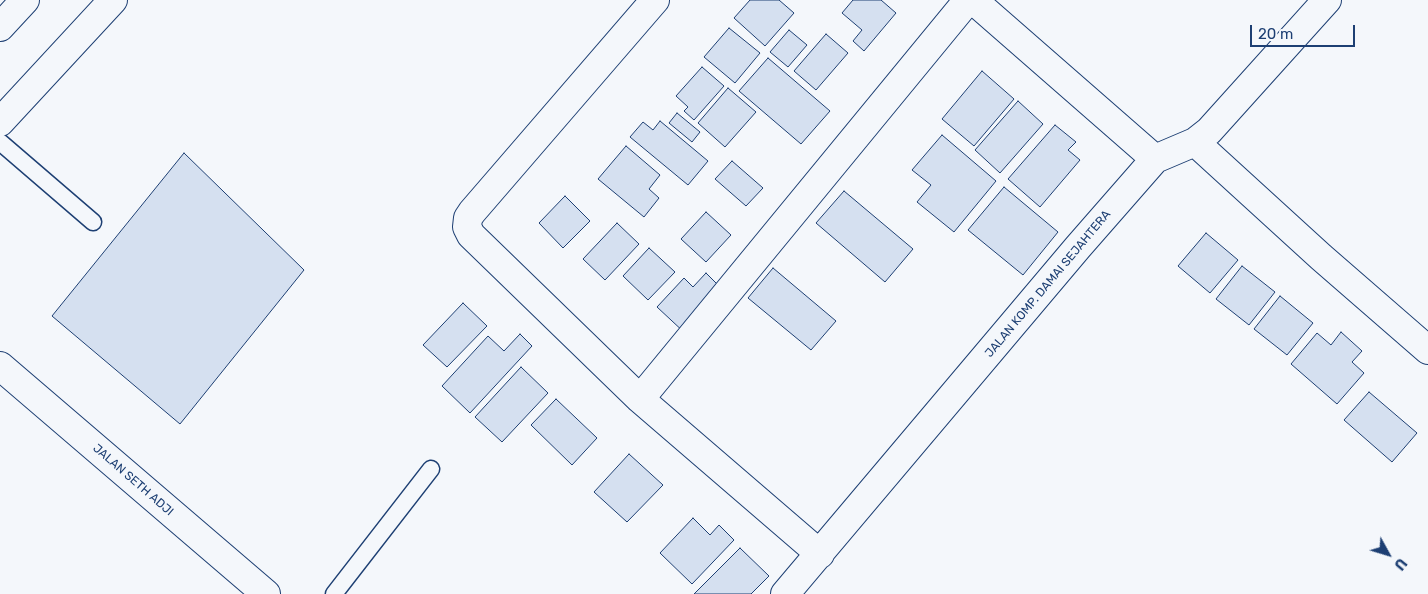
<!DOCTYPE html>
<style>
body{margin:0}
#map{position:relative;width:1428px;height:594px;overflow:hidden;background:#f4f7fb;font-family:Rubik,sans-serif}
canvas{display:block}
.north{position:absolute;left:1363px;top:529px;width:50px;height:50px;-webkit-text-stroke:4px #f4f7fb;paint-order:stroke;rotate:129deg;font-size:14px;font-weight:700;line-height:20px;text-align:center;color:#1d3f73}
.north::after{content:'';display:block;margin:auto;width:18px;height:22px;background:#1d3f73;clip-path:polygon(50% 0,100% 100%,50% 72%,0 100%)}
.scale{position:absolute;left:1250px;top:25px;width:105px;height:22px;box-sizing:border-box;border:2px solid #1d3f73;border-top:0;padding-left:6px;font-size:15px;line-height:18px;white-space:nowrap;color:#1d3f73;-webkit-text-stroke:4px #f4f7fb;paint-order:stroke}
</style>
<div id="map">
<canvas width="1428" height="594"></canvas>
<div class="north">U</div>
<div class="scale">20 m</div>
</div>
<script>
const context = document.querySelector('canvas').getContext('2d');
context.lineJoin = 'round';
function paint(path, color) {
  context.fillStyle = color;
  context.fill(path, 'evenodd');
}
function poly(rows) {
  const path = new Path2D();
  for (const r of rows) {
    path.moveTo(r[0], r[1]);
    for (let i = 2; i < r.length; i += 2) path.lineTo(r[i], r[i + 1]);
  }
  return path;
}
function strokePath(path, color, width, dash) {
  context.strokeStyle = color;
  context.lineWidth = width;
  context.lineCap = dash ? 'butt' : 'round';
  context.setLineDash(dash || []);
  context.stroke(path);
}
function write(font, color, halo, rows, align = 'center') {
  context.font = font + ' Rubik,sans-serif';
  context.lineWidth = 4;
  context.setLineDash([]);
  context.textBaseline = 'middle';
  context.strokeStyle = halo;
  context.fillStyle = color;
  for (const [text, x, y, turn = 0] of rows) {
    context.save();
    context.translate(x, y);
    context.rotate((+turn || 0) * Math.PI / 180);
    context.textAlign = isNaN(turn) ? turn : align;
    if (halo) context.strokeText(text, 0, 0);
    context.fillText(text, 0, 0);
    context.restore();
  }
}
const building = poly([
 [750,0,779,0,794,13,765,46,734,18,750,0],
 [853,0,881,0,896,13,864,51,853,41,862,30,842,13,853,0],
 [729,28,760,53,735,83,704,57,729,28],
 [789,30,807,45,788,67,770,52,789,30],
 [826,34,848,53,816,90,794,71,826,34],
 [768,58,830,111,801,144,739,91,768,58],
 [702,67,724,86,694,120,684,111,688,107,676,96,702,67],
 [982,71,1014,99,974,146,942,119,982,71],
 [728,88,756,112,725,147,698,123,728,88],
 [1018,101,1043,124,1000,173,975,150,1018,101],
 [677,113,700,132,692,142,669,123,677,113],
 [660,121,708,161,688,185,630,137,643,122,653,130,660,121],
 [1055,125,1076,142,1068,150,1080,160,1040,207,1008,179,1055,125],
 [942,135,996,181,954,232,917,202,931,185,912,170,942,135],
 [626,146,660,175,649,189,659,198,644,217,598,179,626,146],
 [184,153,304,270,180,424,52,316,184,153],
 [732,161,763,188,746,206,715,179,732,161],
 [1004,187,1058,232,1023,275,968,230,1004,187],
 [844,191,913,249,885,282,816,223,844,191],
 [565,196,590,221,563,248,539,223,565,196],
 [706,212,731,235,706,262,681,239,706,212],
 [617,223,639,244,605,280,583,259,617,223],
 [1206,233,1238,260,1210,293,1178,266,1206,233],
 [649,248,675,272,648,300,623,276,649,248],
 [1242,266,1275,292,1249,325,1216,299,1242,266],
 [773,268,836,321,811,350,748,298,773,268],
 [706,273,725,292,686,334,657,307,684,278,693,287,706,273],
 [1280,296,1313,323,1287,355,1254,329,1280,296],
 [463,303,487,326,447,367,423,345,463,303],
 [1341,332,1362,351,1352,362,1364,373,1337,404,1291,364,1317,333,1331,345,1341,332],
 [520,334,532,346,470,413,442,386,488,336,504,351,520,334],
 [521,367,548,393,502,442,475,417,521,367],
 [1369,392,1417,433,1392,462,1344,420,1369,392],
 [556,399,597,438,572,465,531,425,556,399],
 [629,454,663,485,627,522,594,492,629,454],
 [693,518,710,535,719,525,734,540,692,584,660,553,693,518],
 [740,548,769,576,751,594,694,594,740,548]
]);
const lane = poly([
 [0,142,93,222],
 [334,594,431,469]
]);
const street = poly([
 [655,0,472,212,468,218,467,227,471,235,640,399,820,554],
 [973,0,1155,159],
 [1195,142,1321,257,1428,350],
 [640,399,968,0],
 [785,594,1078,247,1155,159,1195,142,1209,131,1327,0]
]);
const secondary = poly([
 [0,366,266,594]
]);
const highway = poly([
 [0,27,25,0],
 [0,122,113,0]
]);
const streetNames = [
 ["JALAN KOMP. DAMAI SEJAHTERA",1048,284,-50],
 ["JALAN SETH ADJI",133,480,41]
];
paint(building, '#d5e0f0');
strokePath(building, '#1d3f73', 1);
strokePath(lane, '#1d3f73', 19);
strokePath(street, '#1d3f73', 30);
strokePath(secondary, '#1d3f73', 30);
strokePath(highway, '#1d3f73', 30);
strokePath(lane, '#f4f7fb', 16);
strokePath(street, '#f4f7fb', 28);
strokePath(secondary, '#f4f7fb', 28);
strokePath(highway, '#f4f7fb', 28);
write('12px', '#1d3f73', '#f4f7fb', streetNames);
</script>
